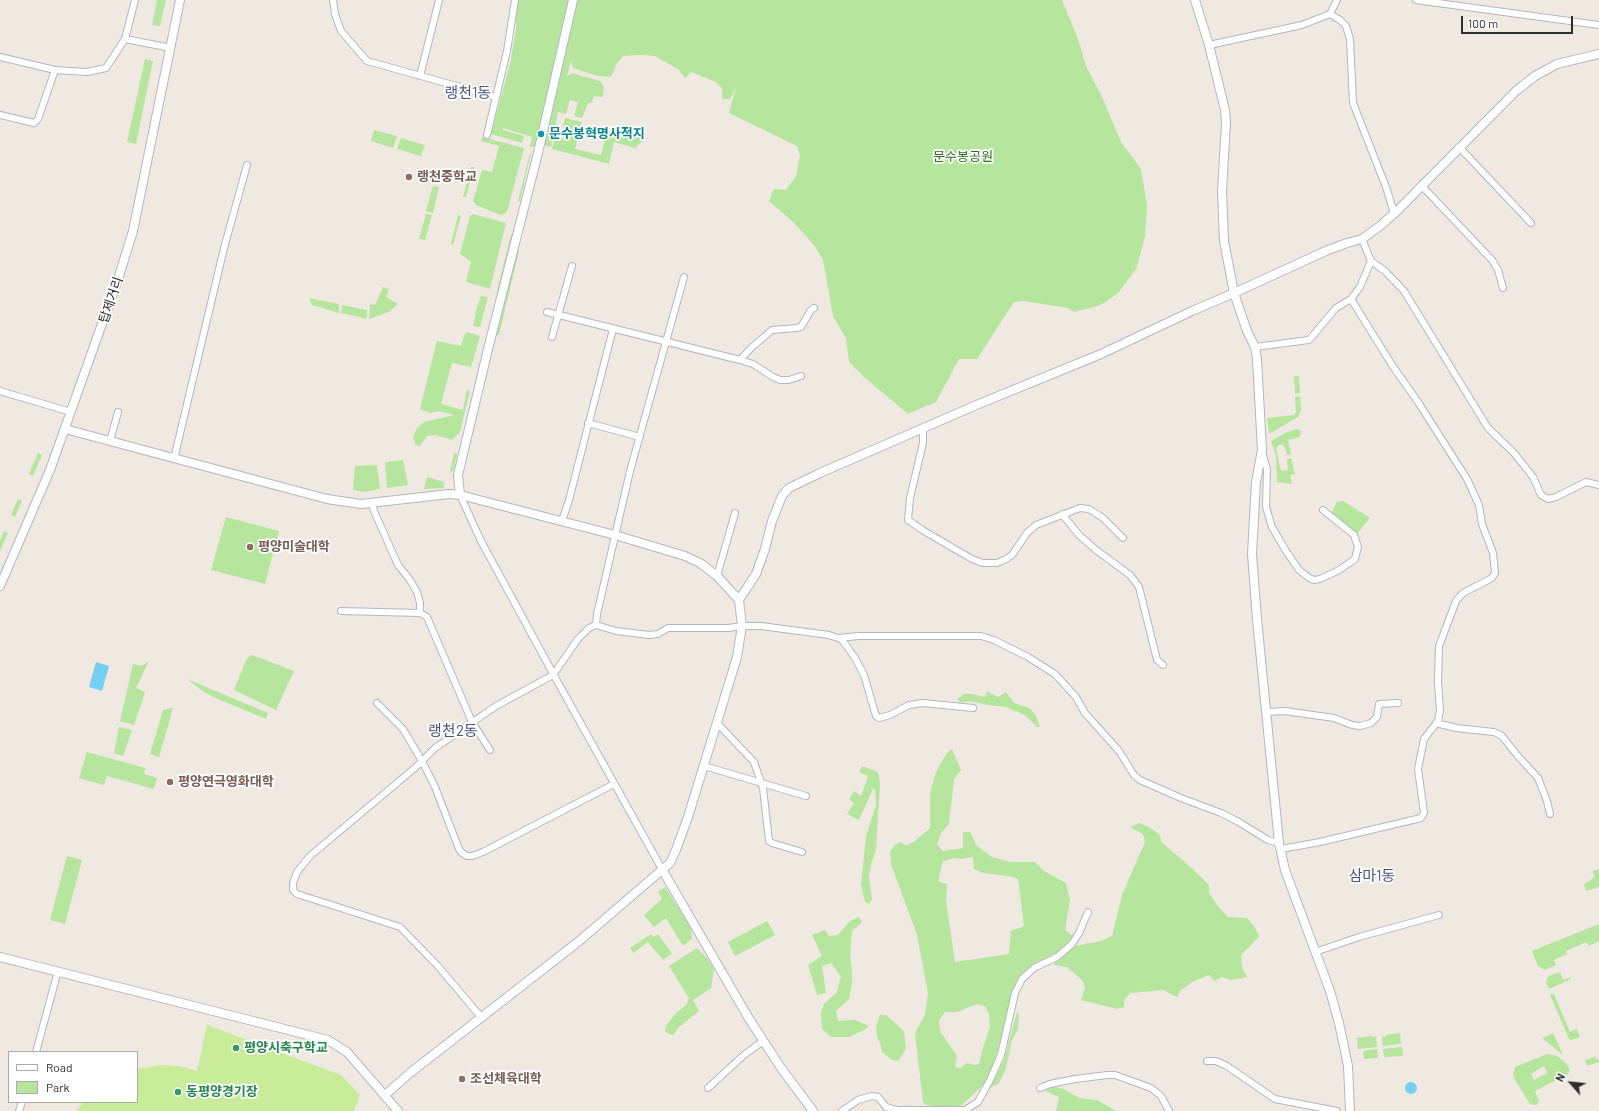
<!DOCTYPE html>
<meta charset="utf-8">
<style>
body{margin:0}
#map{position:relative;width:1599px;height:1111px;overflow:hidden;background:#efe9e1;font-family:Barlow,sans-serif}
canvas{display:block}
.legend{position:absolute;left:8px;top:1051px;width:130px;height:52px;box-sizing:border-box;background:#fff;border:1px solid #ababab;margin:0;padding:5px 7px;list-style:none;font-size:12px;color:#2e2e2e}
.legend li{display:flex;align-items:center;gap:8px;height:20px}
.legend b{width:20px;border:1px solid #ababab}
.north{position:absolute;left:1551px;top:1063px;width:40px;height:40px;-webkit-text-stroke:3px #fff;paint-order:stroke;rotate:297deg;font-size:11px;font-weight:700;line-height:16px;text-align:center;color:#2e2e2e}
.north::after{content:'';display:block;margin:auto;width:14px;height:18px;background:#2e2e2e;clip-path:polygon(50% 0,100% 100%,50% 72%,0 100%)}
.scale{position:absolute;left:1461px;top:16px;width:112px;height:18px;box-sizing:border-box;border:2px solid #2e2e2e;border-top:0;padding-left:5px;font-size:12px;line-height:14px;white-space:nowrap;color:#2e2e2e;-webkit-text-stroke:3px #fff;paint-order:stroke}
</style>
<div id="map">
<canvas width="1599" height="1111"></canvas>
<ul class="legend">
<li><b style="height:5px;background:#fff"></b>Road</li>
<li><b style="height:11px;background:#b6e59e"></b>Park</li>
</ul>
<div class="north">N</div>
<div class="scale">100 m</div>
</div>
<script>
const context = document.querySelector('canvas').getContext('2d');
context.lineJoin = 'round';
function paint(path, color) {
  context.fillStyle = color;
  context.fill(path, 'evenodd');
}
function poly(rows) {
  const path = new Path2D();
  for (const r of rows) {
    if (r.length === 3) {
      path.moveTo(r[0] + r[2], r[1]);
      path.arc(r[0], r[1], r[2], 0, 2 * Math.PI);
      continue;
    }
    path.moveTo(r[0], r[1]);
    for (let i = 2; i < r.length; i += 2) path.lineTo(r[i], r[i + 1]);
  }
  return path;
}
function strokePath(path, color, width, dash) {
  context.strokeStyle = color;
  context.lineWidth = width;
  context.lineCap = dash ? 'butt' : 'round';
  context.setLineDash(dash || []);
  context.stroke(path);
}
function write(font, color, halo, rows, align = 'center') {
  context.font = font + ' Barlow,"Noto Sans KR",sans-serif';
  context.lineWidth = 3.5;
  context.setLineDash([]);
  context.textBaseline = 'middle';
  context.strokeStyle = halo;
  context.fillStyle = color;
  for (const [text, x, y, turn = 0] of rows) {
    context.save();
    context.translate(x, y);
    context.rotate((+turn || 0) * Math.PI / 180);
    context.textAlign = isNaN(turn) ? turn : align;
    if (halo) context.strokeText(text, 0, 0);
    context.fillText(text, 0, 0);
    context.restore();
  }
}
const green = poly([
 [157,0,166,0,160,26,152,25],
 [516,0,1062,0,1078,39,1086,66,1103,99,1121,142,1141,169,1147,205,1145,237,1136,269,1119,292,1106,302,1097,306,1074,312,1067,308,1024,301,1014,302,977,359,959,359,936,402,908,414,864,377,849,362,846,338,833,316,823,260,815,246,793,222,769,201,774,189,786,190,796,176,800,156,797,146,729,113,736,87,730,99,722,99,722,88,716,82,691,72,685,78,679,70,655,56,641,55,623,56,617,63,611,77,598,76,573,68,571,61,567,76,572,73,600,81,604,87,603,97,594,96,591,103,588,103,582,118,574,116,578,102,570,100,566,114,558,112,551,147,542,144,543,140,537,138,534,147,530,147,532,137,503,128,503,130,524,136,522,143,491,134,510,64,516,30],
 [145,59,153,61,136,144,127,142],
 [565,118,582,122,575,149,601,155,607,131,633,138,640,133,645,139,635,148,614,142,609,164,552,149,555,137,564,139,566,129,563,128],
 [374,130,397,136,393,148,371,141],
 [482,137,524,148,507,212,504,214,501,215,476,205,473,201,482,170,492,172,499,146,481,141],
 [401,138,425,145,421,156,397,149],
 [530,153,531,153,520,201,518,201],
 [471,167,474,167,466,197,463,197],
 [433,186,439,187,433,213,426,211],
 [426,214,432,215,425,240,419,239],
 [473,214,506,223,490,289,466,282,471,261,460,254,470,216],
 [458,215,461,216,453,245,451,244],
 [511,234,512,234,498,292,497,291],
 [517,250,519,251,499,335,496,335],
 [383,287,389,289,386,297,398,304,389,312,369,319,370,304,375,305],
 [481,296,488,297,480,327,473,326,476,313,475,313],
 [309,298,339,304,339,313,312,305],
 [342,305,367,310,367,319,341,313],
 [467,332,480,336,471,367,452,363,441,404,463,410,467,390,470,391,460,432,452,440,436,435,427,436,420,446,416,445,413,438,417,428,424,422,454,415,438,411,430,413,420,409,437,341,461,346,464,336],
 [1294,376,1299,376,1300,393,1295,393],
 [1300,396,1301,410,1298,417,1269,434,1267,418,1294,415,1296,412,1295,397],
 [1297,429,1301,431,1300,437,1288,440,1291,454,1287,455,1285,448,1283,445,1279,445,1276,448,1280,468,1282,471,1288,470,1287,459,1291,458,1295,474,1290,475,1292,484,1277,482,1276,456,1271,441,1287,432],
 [38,453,42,455,33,476,29,474],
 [456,453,457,455,453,471,451,472,450,470,454,454],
 [403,460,408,485,387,488,385,462],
 [377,465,380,489,364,492,353,490,355,466],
 [427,477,444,482,444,488,424,489],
 [18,499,22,501,15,517,11,515],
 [1343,501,1370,518,1356,535,1331,514,1337,502],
 [226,517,279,531,265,584,211,570],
 [4,531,8,533,0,551,0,541],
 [252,655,294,671,276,710,234,690,247,658],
 [149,661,136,688,145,692,134,725,120,721,133,664,141,666],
 [187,679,268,713,266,719,211,696,200,689],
 [987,691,998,697,1006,692,1014,703,1030,708,1036,716,1040,727,1037,727,1025,715,1006,707,988,705,970,701,961,703,957,699,964,694,972,694,985,697],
 [173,708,159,757,150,754,163,710],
 [119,727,132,730,123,756,114,753],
 [952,749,961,770,954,779,949,824,941,833,937,844,943,851,963,848,963,832,970,832,976,845,992,857,1010,862,1035,862,1044,871,1066,883,1070,900,1065,930,1073,936,1061,950,1031,966,1021,975,1012,996,994,1064,987,1081,962,1105,951,1108,926,1105,923,1102,915,1033,925,1015,928,993,917,935,891,864,890,852,895,845,901,842,906,846,915,841,930,828,930,793,936,772,947,753],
 [973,857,974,869,983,873,1009,876,1018,879,1024,926,1011,931,1009,954,955,962,946,900,947,884,939,882,939,877,943,861,955,858,961,859],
 [977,1004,985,1006,989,1014,990,1027,982,1051,979,1064,975,1065,967,1063,960,1068,955,1067,957,1056,940,1031,939,1020,945,1012,957,1012],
 [87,752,145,768,144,774,157,778,154,789,107,776,104,785,79,778],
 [862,766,878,772,880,783,876,850,871,864,869,877,872,899,869,904,865,902,861,885,866,836,876,805,875,789,873,789,859,820,847,814,854,803,849,799,854,791,861,796,868,776,859,772],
 [1139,823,1149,827,1160,835,1161,842,1185,862,1209,885,1209,893,1219,908,1228,917,1247,918,1255,928,1259,936,1251,945,1241,955,1242,967,1247,977,1231,980,1222,977,1214,981,1209,975,1192,982,1180,991,1177,997,1172,995,1164,990,1130,993,1124,1000,1124,1007,1117,1009,1081,1000,1085,988,1083,981,1067,967,1054,965,1056,960,1075,946,1101,941,1112,936,1122,895,1145,842,1143,834,1130,827],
 [67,856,82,860,65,924,50,920],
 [1599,869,1599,887,1586,891,1584,884,1594,878,1593,871],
 [665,887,691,928,692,939,683,946,666,918,654,927,644,915,662,899,658,892],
 [859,917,862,922,852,931,850,955,852,970,852,984,849,999,836,1011,838,1021,855,1020,869,1026,864,1030,849,1037,831,1037,822,1029,821,1013,824,1004,837,992,841,977,831,963,822,966,826,993,817,995,808,965,822,956,812,935,825,930,829,936,838,935,850,921],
 [767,921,775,935,735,956,728,942],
 [1599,924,1599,941,1589,946,1586,942,1566,951,1567,954,1554,960,1556,965,1545,970,1538,966,1532,951],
 [651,934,654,937,658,934,672,954,663,960,648,942,633,953,630,948],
 [697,948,707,958,714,969,711,988,693,1000,699,1011,678,1028,673,1035,665,1032,666,1026,675,1014,686,1005,689,998,669,966],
 [1560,972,1563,980,1571,977,1571,979,1549,989,1546,983,1547,979,1549,976],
 [1554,994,1570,1032,1577,1029,1580,1037,1571,1040,1569,1039,1550,995],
 [1017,1012,1019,1016,1018,1029,1012,1040,1006,1068,999,1083,990,1088,1004,1060],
 [880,1015,886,1015,904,1031,906,1049,898,1061,891,1059,882,1052,880,1043,877,1037,876,1027],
 [1400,1033,1401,1044,1383,1046,1382,1037,1386,1036,1386,1035],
 [1553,1033,1563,1055,1542,1038],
 [1372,1036,1373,1037,1376,1037,1377,1047,1358,1049,1357,1038],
 [1402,1047,1403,1056,1384,1057,1383,1049],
 [1377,1049,1378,1058,1364,1059,1363,1051],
 [1547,1054,1557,1056,1566,1063,1570,1070,1568,1074,1535,1091,1539,1102,1536,1105,1530,1104,1515,1080,1513,1074,1515,1067],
 [1544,1066,1547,1073,1534,1080,1531,1074],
 [1596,1057,1597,1060,1599,1059,1599,1062,1587,1066,1585,1060],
 [1052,1086,1064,1089,1079,1098,1097,1100,1116,1111,1056,1111,1059,1097,1046,1091]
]);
const pitch = poly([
 [207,1025,341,1075,360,1095,354,1111,76,1111,83,1102,137,1102,137,1069,161,1065,179,1066,197,1071]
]);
const water = poly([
 [96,662,109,666,102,691,89,687],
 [1411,1088,6]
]);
const street = poly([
 [333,0,335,14,341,31,367,61,496,97],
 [1416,0,1599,25],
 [1330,14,1340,20,1346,26,1350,39,1353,103,1386,187,1394,213],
 [125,39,135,0],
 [1209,45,1302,25,1330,14,1337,0],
 [0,57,55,70,87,72,106,68,125,39,171,48],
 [420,76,439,0],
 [0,115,34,123,38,119,55,70],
 [487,135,507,51,515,0],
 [1459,147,1531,223],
 [1421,185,1492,260,1498,270,1503,288],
 [1371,261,1385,271,1404,291,1488,428,1514,453,1533,477,1541,495,1548,499,1556,497,1586,482,1599,485],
 [547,312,740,360,753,364,773,377,780,380,789,380,801,376],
 [552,337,572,266],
 [1255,347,1309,340,1336,308,1351,299,1360,287,1371,261,1362,239],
 [740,360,751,348,772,330,796,328,801,327,811,310,814,308],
 [0,391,71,412],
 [588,423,640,437],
 [923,429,923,443,910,498,908,520,924,531,972,559,983,563,997,563,1006,559,1012,555,1027,533,1036,525,1080,508,1089,509,1103,518,1123,538],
 [110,441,118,412],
 [1262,452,1267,469,1266,507,1272,527,1286,551,1299,570,1309,578,1314,580,1320,579,1339,570,1355,559,1358,547,1354,535,1323,510],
 [174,459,224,248,247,165],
 [460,495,481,541,556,679,663,871],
 [372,502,374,511,398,565,410,580,417,592,420,603,420,613],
 [1062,514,1079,535,1096,550,1130,575,1139,587,1157,660,1163,665],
 [562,521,569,500,613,329],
 [717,576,735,513],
 [341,611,420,613,427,617,472,722,490,750],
 [596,625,597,614,630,471,684,277],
 [838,638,859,636,981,636,994,640,1028,657,1055,674,1076,697,1085,713,1119,751,1134,775,1140,780,1181,798,1221,813,1237,821,1268,840,1279,843],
 [377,703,403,729,422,761,435,787,459,849,462,853,467,856,472,856,483,852,614,784],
 [1266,712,1285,711,1334,718,1352,725,1360,726,1371,723,1377,717,1379,704,1398,703],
 [717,723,754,762,763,788,769,841,772,843,802,852],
 [1436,723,1456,728,1494,732,1502,736,1517,755,1538,778,1547,801,1550,814],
 [704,766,806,796],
 [1281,849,1320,842,1421,818,1424,813,1418,769,1424,739,1438,721,1440,711,1438,682,1439,646,1456,601,1463,593,1492,578,1495,573,1493,553,1482,524,1479,505,1467,479,1418,402,1392,365,1351,299],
 [1315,952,1359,937,1439,915],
 [481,1017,437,965,400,927,297,894,293,890,293,883,297,872,310,856,416,767,435,748,496,706,553,675,578,639,589,628,596,625,616,631,649,635,658,634,668,628,728,628,742,626,761,626,829,635,838,638,843,641,855,658,864,675,876,716,879,718,890,715,909,705,923,703,973,708],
 [36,1052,58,971],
 [1207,1061,1216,1061,1227,1066,1275,1099,1337,1111],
 [708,1088,744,1055,763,1041],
 [1040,1088,1050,1084,1075,1079,1107,1075,1115,1075,1151,1088,1161,1096,1169,1111],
 [19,1111,22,1102],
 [842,1111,858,1100,872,1096,878,1097,886,1107,897,1110,965,1110,978,1102,990,1080,1001,1055,1015,993,1022,979,1034,968,1057,957,1072,944,1079,933,1088,912]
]);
const secondary = poly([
 [1195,0,1209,45,1225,110,1226,122,1222,191,1224,241,1234,293,1247,331,1255,347,1257,359,1262,450,1256,482,1252,554,1257,619,1279,843,1285,870,1330,991,1339,1023,1348,1066,1350,1111],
 [65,429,327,499,361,504,449,494,460,495,615,535,685,556,700,563,717,576,739,600,742,626,737,657,688,817,676,850,670,863,578,942,410,1073,385,1095],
 [460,495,458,475,489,345,538,153,573,0],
 [0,586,50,470,119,276,133,231,180,0],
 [739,600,756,574,765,549,772,521,782,496,789,488,820,473,974,406,1101,354,1192,311,1234,293,1328,250,1347,243,1362,239,1380,226,1397,211,1516,91,1535,76,1557,64,1599,54],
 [663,871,748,1017,781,1068,813,1111],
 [0,957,328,1040,347,1052,398,1111]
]);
const markers = [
 [541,134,4,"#0f9aa8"],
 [409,177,4,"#8d6e63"],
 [250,547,4,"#8d6e63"],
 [170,782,4,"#8d6e63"],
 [236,1048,4,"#2e9e5b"],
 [462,1079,4,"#8d6e63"],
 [178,1092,4,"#2e9e5b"]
];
const cultureNames = [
 ["문수봉혁명사적지",549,134]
];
const parkNames = [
 ["문수봉공원",963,157]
];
const educationNames = [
 ["랭천중학교",417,177],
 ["평양미술대학",258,547],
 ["평양연극영화대학",178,782],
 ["조선체육대학",470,1079]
];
const streetNames = [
 ["탑제거리",111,300,-71]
];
const leisureNames = [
 ["평양시축구학교",244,1048],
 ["동평양경기장",186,1092]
];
const quarterNames = [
 ["랭천1동",468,93],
 ["랭천2동",453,731],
 ["삼마1동",1372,876]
];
paint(green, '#b6e59e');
paint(pitch, '#c9ec9a');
paint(water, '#75cff0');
strokePath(street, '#b4b7c1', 8);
strokePath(secondary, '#b4b7c1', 10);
strokePath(street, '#fff', 6);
strokePath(secondary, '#fff', 8);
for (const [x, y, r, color] of markers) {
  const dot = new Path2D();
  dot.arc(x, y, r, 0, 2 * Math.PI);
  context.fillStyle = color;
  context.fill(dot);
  strokePath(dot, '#fff', 1.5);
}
write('bold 13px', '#0d838f', '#fff', cultureNames, 'left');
write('13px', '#2c6e1b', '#fff', parkNames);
write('bold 13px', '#785e54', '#fff', educationNames, 'left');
write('13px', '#2e2e2e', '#fff', streetNames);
write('bold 13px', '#27864d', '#fff', leisureNames, 'left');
write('15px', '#4d5680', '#fff', quarterNames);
</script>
